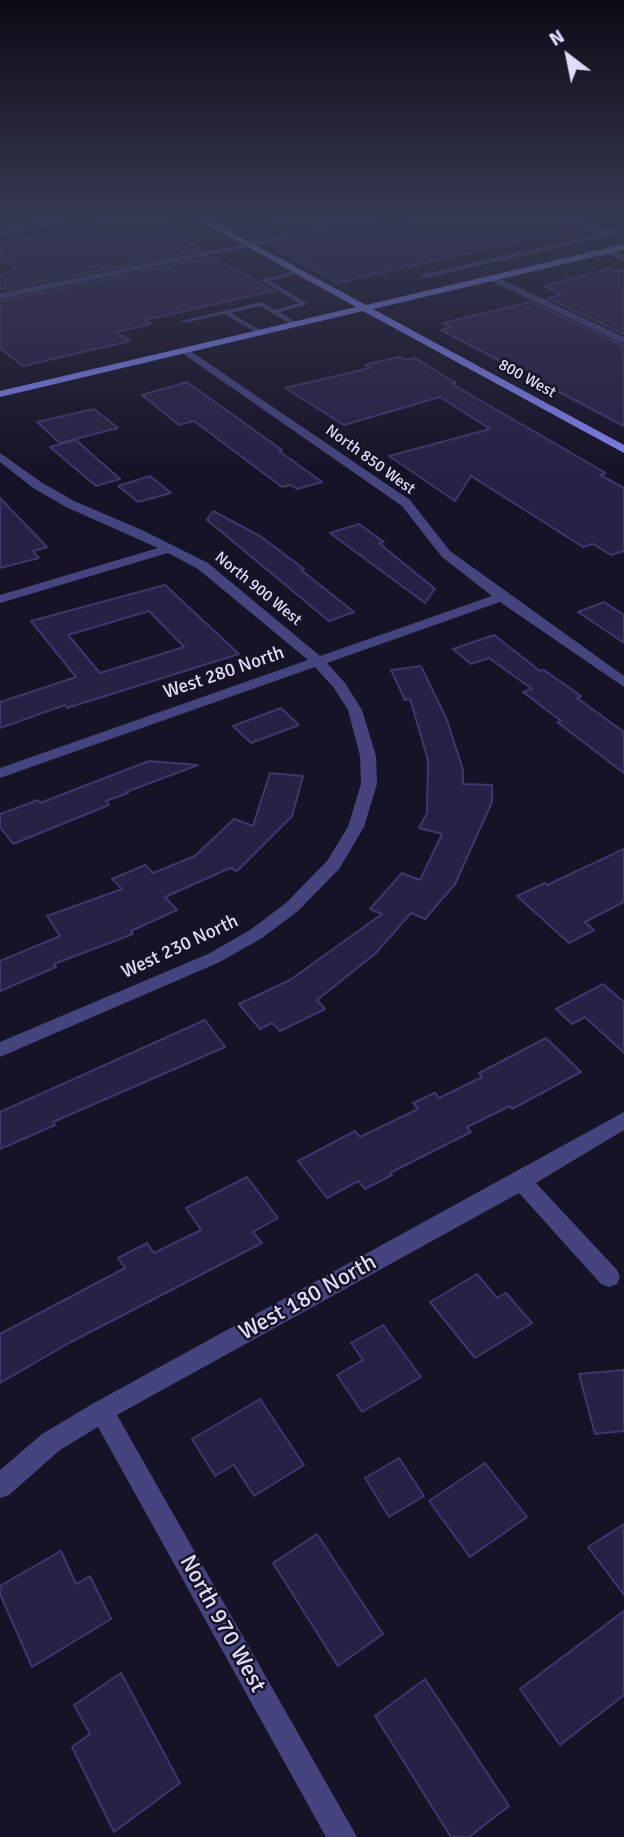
<!DOCTYPE html>
<style>
body{margin:0}
#map{position:relative;width:624px;height:1837px;overflow:hidden;background:#161326;font-family:Signika,sans-serif}
canvas{display:block}
.north{position:absolute;left:533px;top:21px;width:70px;height:70px;-webkit-text-stroke:5px #161326;paint-order:stroke;rotate:328deg;font-size:19px;font-weight:700;line-height:28px;text-align:center;color:#dfdcfa}
.north::after{content:'';display:block;margin:auto;width:24px;height:32px;background:#dfdcfa;clip-path:polygon(50% 0,100% 100%,50% 72%,0 100%)}
</style>
<div id="map">
<canvas width="624" height="1837"></canvas>
<div class="north">N</div>
</div>
<script>
const context = document.querySelector('canvas').getContext('2d');
context.lineJoin = 'round';
function paint(path, color) {
  context.fillStyle = color;
  context.fill(path, 'evenodd');
}
function poly(rows) {
  const path = new Path2D();
  for (const r of rows) {
    path.moveTo(r[0], r[1]);
    for (let i = 2; i < r.length; i += 2) path.lineTo(r[i], r[i + 1]);
  }
  return path;
}
function strokePath(path, color, width, dash) {
  context.strokeStyle = color;
  context.lineWidth = width;
  context.lineCap = dash ? 'butt' : 'round';
  context.setLineDash(dash || []);
  context.stroke(path);
}
function write(font, color, halo, rows, align = 'center') {
  context.font = font + ' Signika,sans-serif';
  context.lineWidth = 5;
  context.setLineDash([]);
  context.textBaseline = 'middle';
  context.strokeStyle = halo;
  context.fillStyle = color;
  for (const [text, x, y, turn = 0] of rows) {
    context.save();
    context.translate(x, y);
    context.rotate((+turn || 0) * Math.PI / 180);
    context.textAlign = isNaN(turn) ? turn : align;
    if (halo) context.strokeText(text, 0, 0);
    context.fillText(text, 0, 0);
    context.restore();
  }
}
const building = poly([
 [143,215,152,216,172,228,170,231,202,250,0,290,0,275,18,271,0,258,0,243,143,215],
 [317,215,333,215,344,221,259,238,244,229,317,215],
 [453,215,553,215,577,228,337,283,272,245,357,227,366,232,453,215],
 [214,257,273,291,145,320,151,324,116,332,130,341,23,366,0,348,0,301,214,257],
 [608,269,615,272,624,270,624,334,548,298,562,295,544,286,608,269],
 [530,302,624,346,624,426,441,330,451,327,443,323,530,302],
 [400,357,405,360,415,358,456,383,452,384,606,473,600,475,624,488,624,551,611,555,593,544,583,547,471,476,455,501,389,456,490,429,440,397,344,425,285,388,370,368,365,365,400,357],
 [187,382,282,450,279,451,322,482,297,489,291,485,282,487,194,421,179,425,142,395,187,382],
 [94,409,118,428,60,443,37,422,94,409],
 [76,440,120,479,96,486,50,447,76,440],
 [150,476,171,493,138,502,118,486,150,476],
 [0,498,47,547,33,551,39,558,0,568,0,498],
 [213,511,260,536,304,569,301,570,354,612,329,621,207,520,213,511],
 [359,524,384,542,379,543,435,589,425,603,330,533,359,524],
 [165,585,239,654,67,708,65,705,0,728,0,702,76,677,31,621,165,585],
 [149,611,184,647,100,673,68,635,149,611],
 [604,602,624,615,624,643,578,612,604,602],
 [494,635,540,671,544,670,581,696,577,698,624,732,624,773,557,722,561,721,523,692,532,689,489,658,471,664,453,649,494,635],
 [421,666,447,720,463,770,463,784,492,785,492,802,455,884,425,919,411,913,375,954,317,1000,325,1009,280,1031,272,1023,260,1029,239,1004,290,980,382,914,370,909,402,873,420,880,442,834,419,828,427,813,428,760,410,699,405,700,391,670,421,666],
 [281,708,299,725,251,743,233,726,281,708],
 [149,761,198,765,126,792,128,793,106,801,109,805,13,844,0,827,0,814,38,800,40,803,149,761],
 [270,773,303,776,292,816,237,871,230,868,165,897,177,910,131,931,133,934,54,964,56,967,0,991,0,961,60,936,47,916,122,889,112,879,145,865,153,873,195,856,234,819,253,826,270,773],
 [624,849,624,902,585,922,594,930,569,943,517,896,545,883,547,885,624,849],
 [603,984,624,1002,624,1053,585,1017,572,1024,556,1009,603,984],
 [205,1020,225,1047,53,1122,55,1125,0,1149,0,1112,205,1020],
 [546,1038,581,1072,512,1109,510,1106,467,1127,471,1132,390,1173,392,1175,365,1189,358,1181,327,1198,298,1161,355,1131,360,1137,418,1109,413,1103,435,1093,439,1098,482,1077,479,1073,546,1038],
 [247,1177,278,1218,253,1232,262,1243,71,1342,0,1383,0,1334,125,1268,118,1258,147,1243,154,1253,201,1230,186,1208,247,1177],
 [477,1274,497,1298,506,1293,532,1323,475,1358,430,1302,477,1274],
 [383,1325,421,1377,362,1412,337,1375,363,1360,351,1343,383,1325],
 [624,1370,624,1431,595,1434,579,1374,624,1370],
 [260,1399,304,1465,254,1496,234,1465,215,1476,192,1439,260,1399],
 [399,1458,424,1496,389,1517,365,1478,399,1458],
 [485,1463,527,1517,470,1557,429,1501,485,1463],
 [624,1524,624,1595,588,1547,624,1524],
 [317,1534,383,1634,338,1666,273,1563,317,1534],
 [61,1551,76,1584,90,1576,111,1619,32,1667,0,1594,0,1586,61,1551],
 [624,1611,624,1695,560,1745,520,1689,624,1611],
 [121,1673,180,1783,114,1832,72,1747,90,1734,74,1705,121,1673],
 [425,1679,509,1806,469,1837,451,1837,375,1716,425,1679]
]);
const lane = poly([
 [297,270,299,273,270,281,308,304,280,312,298,324,298,326,294,326,260,306,231,313,263,332,264,333,261,335,224,314,184,323,181,321,261,302,275,310,299,303,261,280,297,270]
]);
const street = poly([
 [77,215,94,215,0,235,0,229,77,215],
 [386,215,402,215,0,299,0,293,386,215],
 [555,215,566,215,607,231,624,227,624,233,425,278,420,275,597,234,555,215],
 [608,248,624,255,624,261,605,253,608,248],
 [492,275,624,337,624,344,489,280,489,276,492,275],
 [186,348,410,500,450,551,624,676,624,687,500,602,327,663,345,683,362,710,376,756,377,784,364,827,339,869,298,911,262,938,220,962,0,1057,0,1042,208,954,250,930,286,903,327,861,348,827,361,784,360,756,348,710,334,688,315,667,0,778,0,768,308,660,198,569,168,553,0,603,0,595,158,548,66,507,33,488,0,462,0,453,41,482,74,501,142,530,208,563,320,656,492,596,442,557,402,506,182,353,182,349,186,348],
 [624,1112,624,1130,536,1183,617,1270,620,1277,617,1284,609,1287,601,1284,519,1193,117,1415,357,1837,326,1837,98,1427,60,1450,9,1495,0,1498,0,1470,42,1434,94,1403,624,1112]
]);
const secondary = poly([
 [190,215,200,215,366,305,624,244,624,250,373,309,624,445,624,453,363,311,0,397,0,391,356,307,190,215]
]);
const farStreetnames = [
 ["800 West",527,379,29],
 ["North 850 West",370,460,36],
 ["North 900 West",258,589,39]
];
const streetNames = [
 ["West 280 North",224,673,-19],
 ["West 230 North",180,947,-25]
];
const nearStreetnames = [
 ["West 180 North",308,1298,-29],
 ["North 970 West",222,1624,61]
];
paint(building, '#282145');
strokePath(building, '#40366d', 2);
paint(lane, '#45447f');
paint(street, '#45447f');
paint(secondary, '#8080ee');
const sky = context.createLinearGradient(0, 0, 0, 472);
sky.addColorStop(0, '#0c0a15');
sky.addColorStop(0.46, '#363952');
sky.addColorStop(1, '#36395200');
context.fillStyle = sky;
context.fillRect(0, 0, 624, 472);
write('16px', '#dfdcfa', '#161326', farStreetnames);
write('19px', '#dfdcfa', '#161326', streetNames);
write('23px', '#dfdcfa', '#161326', nearStreetnames);
</script>
